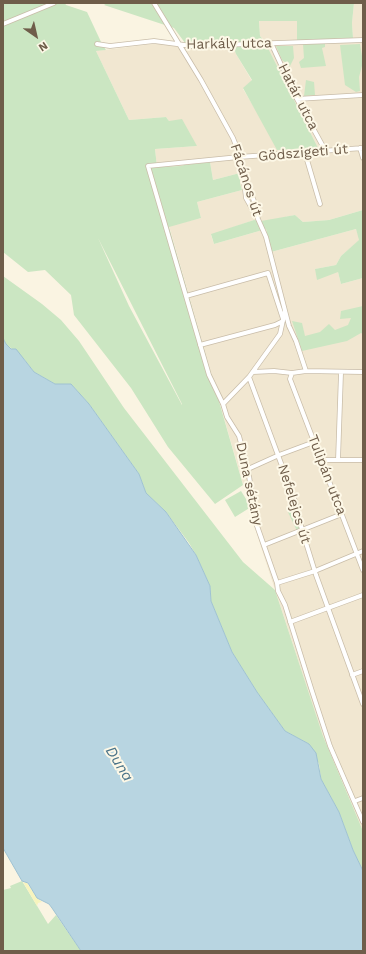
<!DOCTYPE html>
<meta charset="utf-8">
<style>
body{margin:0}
#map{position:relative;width:366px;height:954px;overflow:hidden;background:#faf4e2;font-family:"Work Sans",sans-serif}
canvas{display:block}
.frame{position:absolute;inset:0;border:4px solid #6f5d4a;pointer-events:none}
.north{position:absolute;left:16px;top:16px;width:40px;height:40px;-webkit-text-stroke:3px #fdf8e7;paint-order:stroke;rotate:146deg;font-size:11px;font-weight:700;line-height:16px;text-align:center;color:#6f5d4a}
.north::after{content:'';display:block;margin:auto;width:14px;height:18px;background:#6f5d4a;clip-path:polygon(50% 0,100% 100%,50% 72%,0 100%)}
</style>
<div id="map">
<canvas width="366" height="954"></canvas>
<div class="frame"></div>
<div class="north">N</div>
</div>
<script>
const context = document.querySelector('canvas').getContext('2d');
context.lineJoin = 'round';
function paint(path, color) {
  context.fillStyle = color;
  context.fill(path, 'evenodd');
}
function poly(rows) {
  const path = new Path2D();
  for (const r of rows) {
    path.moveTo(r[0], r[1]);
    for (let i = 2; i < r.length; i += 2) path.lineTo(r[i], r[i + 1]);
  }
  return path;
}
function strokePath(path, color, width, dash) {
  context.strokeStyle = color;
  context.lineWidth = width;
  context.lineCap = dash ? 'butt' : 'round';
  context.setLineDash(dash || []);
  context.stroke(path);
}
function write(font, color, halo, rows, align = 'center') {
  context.font = font + ' "Work Sans",sans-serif';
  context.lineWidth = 4;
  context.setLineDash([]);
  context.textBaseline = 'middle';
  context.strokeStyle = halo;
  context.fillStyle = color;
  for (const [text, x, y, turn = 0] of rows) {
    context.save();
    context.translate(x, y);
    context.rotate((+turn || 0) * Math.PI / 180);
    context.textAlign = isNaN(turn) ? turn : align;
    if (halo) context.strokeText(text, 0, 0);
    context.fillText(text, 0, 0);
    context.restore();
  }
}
const residential = poly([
 [354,3,363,3,363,210,329,220,303,222,295,215,261,222,254,220,211,235,214,244,266,229,271,252,356,229,360,240,341,256,336,265,315,269,338,272,341,284,363,278,363,831,323,736,261,547,169,226,201,218,197,202,242,190,240,183,240,173,213,180,210,162,184,165,181,166,157,167,155,149,197,146,169,121,166,117,129,120,96,51,161,43,233,46,236,54,252,81,243,89,257,112,318,148,265,42,260,36,259,20,297,21,297,40,353,38,352,23]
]);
const green = poly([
 [3,3,65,3,66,5,87,12,102,44,106,50,144,46,96,51,129,120,166,117,169,121,182,119,197,146,155,149,157,167,181,166,184,165,210,162,213,180,240,173,240,183,242,190,197,202,201,218,169,227,243,485,215,504,168,447,131,388,74,315,71,295,45,270,28,272,3,252],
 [98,238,182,404,182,405,129,306],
 [107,3,354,3,352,23,353,38,297,41,297,21,259,21,260,36,265,42,318,148,277,150,243,88,252,80,236,54,233,46,188,47,174,28,104,5],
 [303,44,325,44,325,47,322,48,326,66,301,68,299,62,304,58],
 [360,44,363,62,359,77,360,91,356,92,345,85,340,45],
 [276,46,293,46,294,58,290,66,282,60],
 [306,80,314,82,315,95,304,96],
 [363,210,363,278,341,284,338,272,317,280,315,269,336,265,341,256,359,240,356,229,271,252,266,229,214,244,211,234,254,220,261,221,295,215,303,222,329,220],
 [3,276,42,304,61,320,79,341,124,408,243,562,275,590,323,736,363,831,363,871,353,850,339,812,321,779,319,764,309,744,285,731,257,692,232,652,211,601,210,586,196,555,189,543,166,512,146,493,139,474,89,404,71,384,55,384,34,372,24,359,6,344,3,338],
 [363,306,363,334,361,333,347,341,302,351,292,321,302,323,305,336,320,332,329,324,335,330,348,325,351,318,340,319,341,311],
 [241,491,251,507,235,517,225,500],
 [295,505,301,529,297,531,286,508],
 [22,881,48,924,56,915,81,951,3,951,3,890,11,888,10,886]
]);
const sand = poly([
 [23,882,27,883,37,898,42,902,38,903,37,906]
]);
const water = poly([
 [3,338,6,344,11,349,16,349,34,372,55,384,71,384,89,404,139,474,146,493,166,512,196,555,210,586,211,601,232,652,257,692,285,731,309,744,316,753,321,779,339,812,353,850,363,871,363,951,81,951,52,908,49,904,37,898,28,883,22,881,3,848,3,338]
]);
const minor = poly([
 [154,3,201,80,233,138,239,153,238,160,244,177,254,201,258,219,266,237,289,326,296,341,306,371],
 [3,24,54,3],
 [271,43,297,99,325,150],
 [97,44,110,46,154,41,192,46,363,40],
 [297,99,363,95],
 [360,148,363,158],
 [363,148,239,157,148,166,209,375,223,404,227,417,239,436,248,469,256,523,277,583,278,591,285,605,311,688,330,746,363,822],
 [305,153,320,204],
 [244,181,246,198,255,214],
 [186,296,268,273,283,319],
 [285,311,280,334,249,377,295,501,302,530,316,575,363,704],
 [200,345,275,325,283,321],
 [253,372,274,371,292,373],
 [363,372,306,371,292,373,290,379,363,570],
 [223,404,249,377],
 [322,460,363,460],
 [338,460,341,373],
 [248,469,279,455,314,442],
 [264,545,342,514],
 [277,583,315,571,363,551],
 [290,622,363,595],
 [352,675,363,671],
 [355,801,363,798]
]);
const streetNames = [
 ["Harkály utca",229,44,-1],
 ["Határ utca",298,97,63],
 ["Gödszigeti út",303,153,-5],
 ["Fácános út",246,180,72],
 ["Tulipán utca",327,475,69],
 ["Duna sétány",249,484,78],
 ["Nefelejcs út",294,504,73]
];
const waterNames = [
 ["Duna",119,764,58]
];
paint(residential, '#f1e7d1');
paint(green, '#cbe6c2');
paint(sand, '#f7f4be');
paint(water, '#b8d5e1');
strokePath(water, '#9fc2d2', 1);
strokePath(minor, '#c9bda9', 5.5);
strokePath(minor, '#fff', 4);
write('14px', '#6f5d4a', '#fdf8e7', streetNames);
write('italic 15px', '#4a7388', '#fdf8e7', waterNames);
</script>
